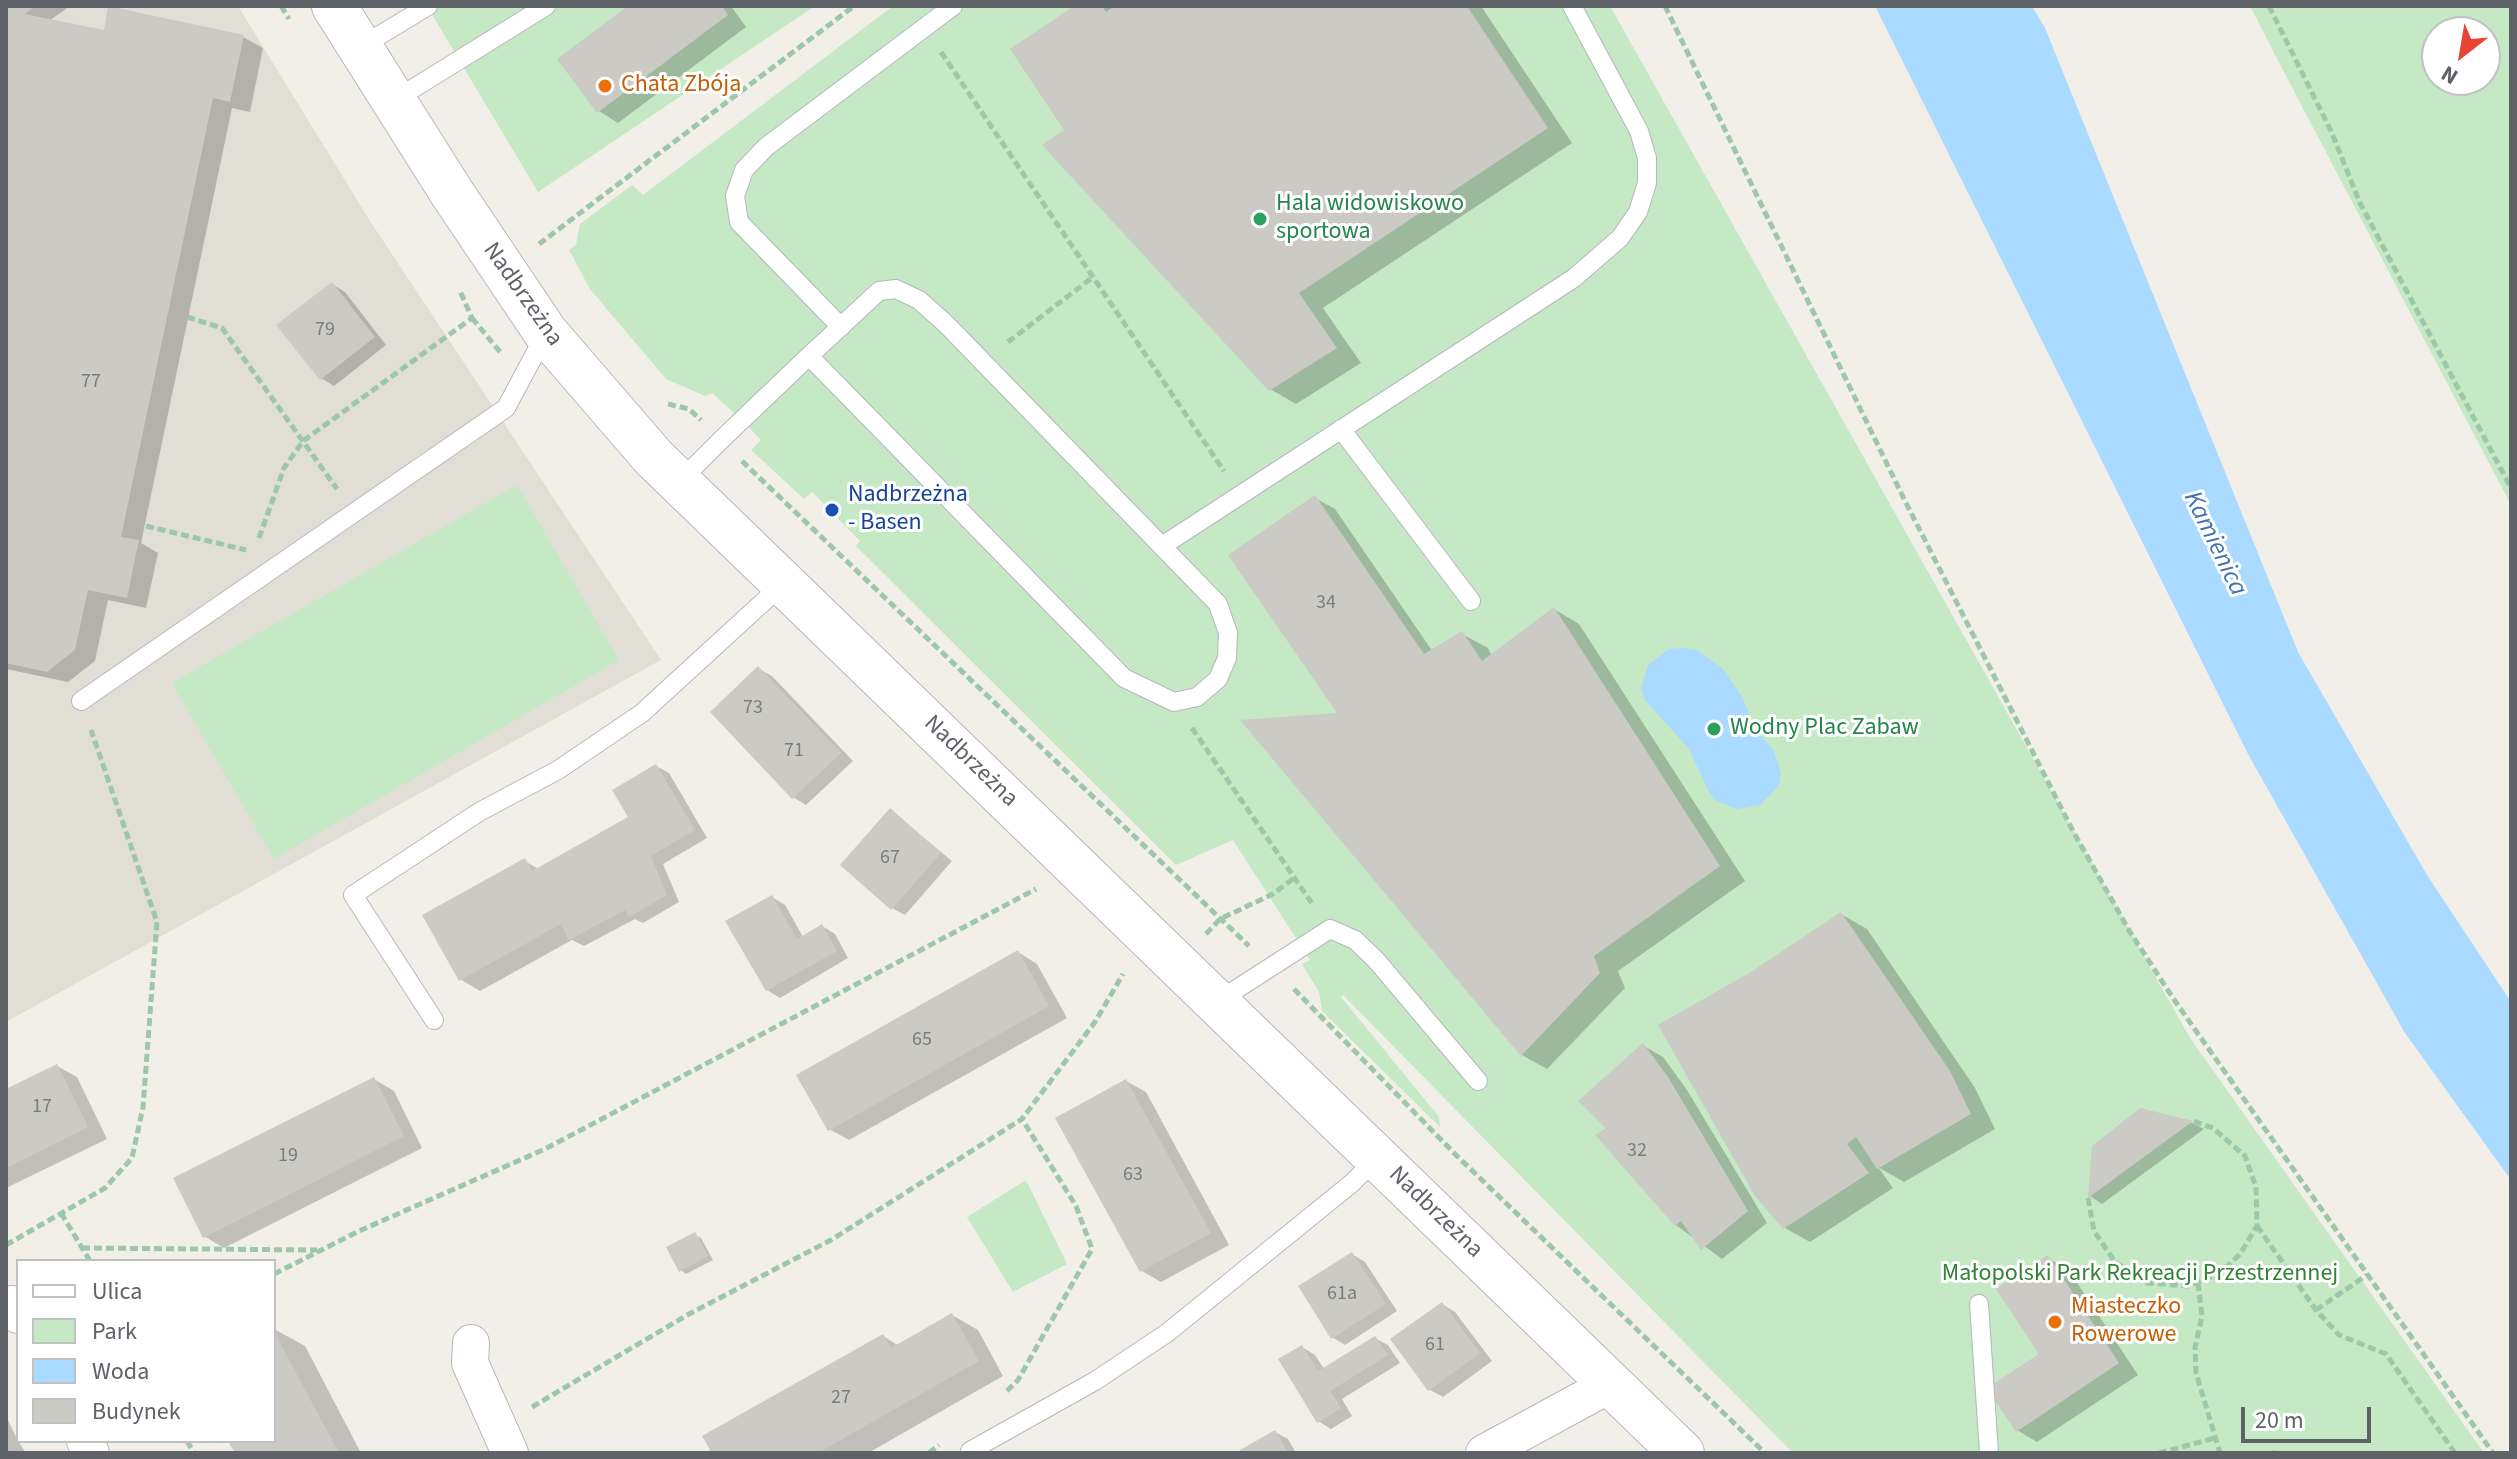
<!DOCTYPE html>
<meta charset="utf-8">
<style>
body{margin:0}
#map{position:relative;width:2517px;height:1459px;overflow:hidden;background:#f1efe8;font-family:"Source Sans 3",sans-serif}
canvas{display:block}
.frame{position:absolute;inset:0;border:8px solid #5f6368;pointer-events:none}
.legend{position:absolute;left:16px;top:1259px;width:260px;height:184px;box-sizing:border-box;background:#fff;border:2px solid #bfc1c3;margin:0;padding:10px 14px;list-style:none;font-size:24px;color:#5f6368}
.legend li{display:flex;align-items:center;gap:16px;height:40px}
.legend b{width:40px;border:2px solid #bfc1c3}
.north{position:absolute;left:2421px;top:16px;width:80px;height:80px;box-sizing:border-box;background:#fff;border:2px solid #bfc1c3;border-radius:50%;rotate:211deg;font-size:22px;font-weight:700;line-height:32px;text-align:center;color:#5f6368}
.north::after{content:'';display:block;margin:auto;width:28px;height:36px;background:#ea4335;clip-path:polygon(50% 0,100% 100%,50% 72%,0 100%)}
.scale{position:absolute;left:2241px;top:1407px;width:130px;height:36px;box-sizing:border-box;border:4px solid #5f6368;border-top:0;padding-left:10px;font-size:24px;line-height:28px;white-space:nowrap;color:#5f6368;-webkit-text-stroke:6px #fff;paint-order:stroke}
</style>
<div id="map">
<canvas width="2517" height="1459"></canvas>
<div class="frame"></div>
<ul class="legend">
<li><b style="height:10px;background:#fff"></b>Ulica</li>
<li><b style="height:22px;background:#c5e8c5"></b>Park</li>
<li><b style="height:22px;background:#aadaff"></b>Woda</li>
<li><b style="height:22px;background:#cccac5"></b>Budynek</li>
</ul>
<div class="north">N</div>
<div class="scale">20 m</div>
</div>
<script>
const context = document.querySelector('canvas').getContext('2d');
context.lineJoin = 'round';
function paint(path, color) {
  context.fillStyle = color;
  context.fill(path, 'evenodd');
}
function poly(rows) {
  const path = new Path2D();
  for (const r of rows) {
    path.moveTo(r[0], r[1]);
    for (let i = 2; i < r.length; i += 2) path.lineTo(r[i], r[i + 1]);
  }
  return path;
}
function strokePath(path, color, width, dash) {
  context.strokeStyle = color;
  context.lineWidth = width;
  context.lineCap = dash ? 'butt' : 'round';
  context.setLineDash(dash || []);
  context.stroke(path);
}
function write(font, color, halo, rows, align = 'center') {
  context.font = font + ' "Source Sans 3",sans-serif';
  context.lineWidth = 6;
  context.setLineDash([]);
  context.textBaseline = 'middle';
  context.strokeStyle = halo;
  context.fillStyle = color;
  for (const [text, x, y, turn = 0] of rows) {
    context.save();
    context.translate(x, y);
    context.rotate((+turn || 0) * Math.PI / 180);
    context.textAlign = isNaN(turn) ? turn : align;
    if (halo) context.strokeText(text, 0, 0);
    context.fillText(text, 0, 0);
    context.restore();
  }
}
const education = poly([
 [6,6,238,6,370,221,661,660,6,1022]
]);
const green = poly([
 [427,6,815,6,538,192],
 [893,6,1610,6,2190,1038,2484,1453,1793,1453,1343,995,1341,997,1439,1117,1440,1127,1322,1011,1319,992,1302,964,1310,960,1233,840,1176,865,856,546,860,541,812,492,804,499,751,450,761,440,742,420,712,393,705,396,666,379,590,289,569,250,576,245,580,224,632,185,643,195],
 [2250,6,2510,6,2511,505,2284,72],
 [2437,32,2485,32,2485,80,2437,80],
 [517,485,619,660,274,859,172,683],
 [1026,1180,1067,1264,1013,1292,967,1217]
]);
const water = poly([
 [1875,6,2032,6,2045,28,2298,652,2427,875,2511,1002,2511,1180,2405,1033,2248,754],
 [1682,648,1697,650,1722,668,1741,695,1757,732,1773,749,1781,773,1779,785,1760,805,1737,809,1717,801,1709,792,1689,749,1645,700,1641,689,1648,665,1669,649]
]);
const shadow = poly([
 [6,6,70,6,49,21,106,33,243,37,263,48,250,112,232,108,141,543,158,553,146,608,108,600,95,661,68,682,6,669],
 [631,6,731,6,746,27,618,123,599,111],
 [1078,6,1481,6,1572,143,1323,308,1361,363,1296,404,1270,389,1067,131],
 [332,284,345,292,386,345,334,386,321,378],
 [1315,498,1335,509,1433,652,1462,634,1488,648,1492,656,1554,609,1579,624,1745,881,1618,971,1625,988,1547,1069,1522,1055,1341,715],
 [759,669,772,676,853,761,806,805,793,797],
 [656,766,669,773,707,838,663,864,679,902,643,923,635,919,584,946,572,940,480,991,460,979,524,861,539,869,630,818],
 [890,810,952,861,905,915,892,908],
 [772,897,785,905,803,937,822,926,835,934,848,958,780,998,767,990],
 [1841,914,1867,929,1975,1088,1995,1129,1904,1182,1878,1167,1893,1188,1810,1242,1785,1228,1752,974],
 [1018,952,1037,964,1067,1018,849,1140,829,1129],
 [1644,1046,1663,1057,1687,1090,1767,1223,1722,1259,1676,1225],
 [57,1066,77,1077,107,1139,6,1188,6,1091],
 [374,1079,394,1091,422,1148,224,1248,204,1236],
 [1126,1081,1146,1092,1229,1245,1161,1282,1142,1271],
 [2140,1110,2192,1123,2204,1129,2102,1204,2090,1196],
 [695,1235,701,1238,713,1260,686,1274,681,1270],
 [1352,1254,1365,1262,1397,1311,1345,1345,1332,1337],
 [2048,1258,2068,1269,2138,1375,2037,1442,2017,1430,2042,1355],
 [1442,1304,1455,1312,1492,1361,1443,1397,1430,1390],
 [952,1315,978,1330,1003,1376,868,1453,710,1453,883,1336,899,1346],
 [274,1329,305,1346,361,1453,237,1453,231,1441,274,1441],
 [1375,1338,1388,1345,1400,1363,1342,1399,1352,1416,1331,1429,1318,1421,1302,1347,1315,1355,1324,1369],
 [6,1416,18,1441,26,1453,6,1453],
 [1275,1432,1288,1439,1296,1453,1239,1453]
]);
const building = poly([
 [6,6,35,6,25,14,104,30,108,6,244,35,230,102,213,98,121,537,139,540,127,598,88,590,75,650,47,672,6,663],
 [628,6,722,6,728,15,597,113,557,59],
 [1074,6,1102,6,1106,12,1115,6,1467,6,1548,128,1299,293,1337,348,1269,391,1042,145,1064,130,1010,49],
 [332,282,375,337,320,380,276,325],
 [1315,495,1424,654,1462,631,1482,661,1554,607,1720,866,1594,956,1600,973,1521,1056,1240,720,1337,713,1228,555],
 [758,666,841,753,792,799,710,712],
 [656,764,695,830,651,856,667,895,629,917,625,910,569,940,561,924,459,981,422,915,525,858,532,871,628,817,612,790],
 [890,808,941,853,891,910,840,865],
 [772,895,797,939,822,924,837,951,766,991,725,921],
 [1841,912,1950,1071,1971,1114,1877,1169,1856,1137,1847,1144,1869,1173,1783,1229,1755,1196,1658,1025,1751,972],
 [1018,950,1049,1006,828,1131,796,1075],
 [1643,1043,1668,1077,1748,1211,1701,1250,1681,1221,1675,1226,1595,1135,1606,1128,1578,1101],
 [57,1064,88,1127,6,1168,6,1089],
 [374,1077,404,1136,203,1238,173,1178],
 [1126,1079,1211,1233,1140,1272,1055,1118],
 [2140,1108,2193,1121,2088,1198,2092,1146],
 [695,1232,708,1256,679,1272,666,1247],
 [1352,1252,1386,1304,1331,1339,1298,1286],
 [2048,1255,2119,1363,2016,1432,1987,1388,2039,1354,1996,1289],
 [1442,1302,1480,1353,1428,1391,1390,1339],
 [952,1313,979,1361,818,1453,705,1453,710,1450,702,1436,883,1334,891,1348],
 [274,1332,339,1453,235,1453,228,1441,274,1441],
 [1375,1336,1388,1355,1330,1391,1341,1408,1317,1423,1278,1359,1302,1345,1318,1371],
 [1275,1430,1288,1453,1235,1453]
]);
const path = poly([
 [281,6,289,19],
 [1665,6,1904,499,2074,833,2130,932,2175,1001,2493,1453],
 [2269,6,2331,131,2360,203,2511,488],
 [941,52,1224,471],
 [539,244,854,6],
 [187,317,222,328,337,489],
 [472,318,501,353],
 [1008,342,1093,277],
 [668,404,689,409,701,420],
 [742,461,1249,946],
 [146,526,246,550],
 [259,538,284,468,303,441,472,318,460,291],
 [1192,728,1313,905],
 [1206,934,1220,919,1273,894,1294,878],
 [1294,989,1456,1155,1765,1453],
 [2088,1198,2094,1231,2115,1262,2147,1283,2188,1286,2219,1274,2240,1254,2257,1226,2256,1187,2245,1156,2213,1128,2193,1121],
 [61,1213,90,1261],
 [2257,1226,2316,1310,2339,1335,2386,1354,2455,1453],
 [6,1245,105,1188,132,1158,143,1107,157,922,91,730],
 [82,1248,317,1250],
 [274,1274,359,1231,545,1149,1036,889],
 [2198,1283,2202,1316,2195,1347,2196,1373,2220,1453],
 [2316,1310,2367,1275],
 [1007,1391,1018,1380,1092,1249,1076,1206,1022,1119],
 [532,1407,689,1314,831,1240,1022,1119,1095,1022,1123,974],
 [187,1441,194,1453],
 [929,1453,939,1445],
 [2159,1453,2215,1438],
 [2273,1453,2276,1453]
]);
const service = poly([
 [360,47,428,6],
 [393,101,546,6],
 [841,327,739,222,735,196,744,170,766,147,953,6],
 [1341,429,1471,601],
 [679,482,721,440,809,356,879,291,896,289,919,300,946,324,1218,604,1228,633,1227,658,1218,679,1197,697,1174,702,1124,678,809,356],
 [1162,546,1574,278,1620,238,1638,212,1647,183,1647,158,1639,131,1572,6],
 [81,701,506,408,546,333],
 [1218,1001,1330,929,1355,940,1376,960,1478,1081],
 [434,1020,353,895,479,812,558,770,642,713,784,583],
 [1979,1304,1989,1453],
 [970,1451,1095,1381,1167,1333,1352,1183,1378,1157]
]);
const minor = poly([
 [12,1304,18,1315],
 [471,1343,470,1363,510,1453],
 [85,1441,91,1453],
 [1484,1453,1611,1384]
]);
const tertiary = poly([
 [334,6,452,193,546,333,654,458,1682,1453]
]);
const markers = [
 [605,86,8,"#e8710a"],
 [1260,219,8,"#2e9e5b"],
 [832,510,8,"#1a4fb4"],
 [1714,729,8,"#2e9e5b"],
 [2055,1322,8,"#e8710a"]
];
const numberNames = [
 ["79",325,331],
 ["77",91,383],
 ["34",1326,604],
 ["73",753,709],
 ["71",794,752],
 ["67",890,859],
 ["65",922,1041],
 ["17",42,1108],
 ["32",1637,1152],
 ["19",288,1157],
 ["63",1133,1176],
 ["61a",1342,1295],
 ["61",1435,1346],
 ["27",841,1399]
];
const foodNames = [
 ["Chata Zbója",621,86],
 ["Miasteczko",2071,1308],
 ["Rowerowe",2071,1336]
];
const leisureNames = [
 ["Hala widowiskowo",1276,205],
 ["sportowa",1276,233],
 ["Wodny Plac Zabaw",1730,729]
];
const streetNames = [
 ["Nadbrzeżna",522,295,55],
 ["Nadbrzeżna",970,762,44],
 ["Nadbrzeżna",1435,1213,44]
];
const transitNames = [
 ["Nadbrzeżna",848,496],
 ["- Basen",848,524]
];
const parkNames = [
 ["Małopolski Park Rekreacji Przestrzennej",2140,1275]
];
const waterNames = [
 ["Kamienica",2214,544,64]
];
paint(education, '#e1ded6');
paint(green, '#c5e8c5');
paint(water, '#aadaff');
paint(shadow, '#0003');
paint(building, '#cccac5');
strokePath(service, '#b5b8bc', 20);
strokePath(minor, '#b5b8bc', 38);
strokePath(tertiary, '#b5b8bc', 46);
strokePath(path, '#9cc7a9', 5, [8, 4]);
strokePath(service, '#fff', 18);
strokePath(minor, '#fff', 36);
strokePath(tertiary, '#fff', 44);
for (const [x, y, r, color] of markers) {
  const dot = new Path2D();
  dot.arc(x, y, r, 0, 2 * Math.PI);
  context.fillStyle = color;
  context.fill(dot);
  strokePath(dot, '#fff', 3);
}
write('20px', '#7a7d7f', null, numberNames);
write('24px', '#c56008', '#fff', foodNames, 'left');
write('24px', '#27864d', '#fff', leisureNames, 'left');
write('24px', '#5f6368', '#fff', streetNames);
write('24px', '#164399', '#fff', transitNames, 'left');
write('24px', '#348238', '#fff', parkNames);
write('italic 26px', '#4174aa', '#fff', waterNames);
</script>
